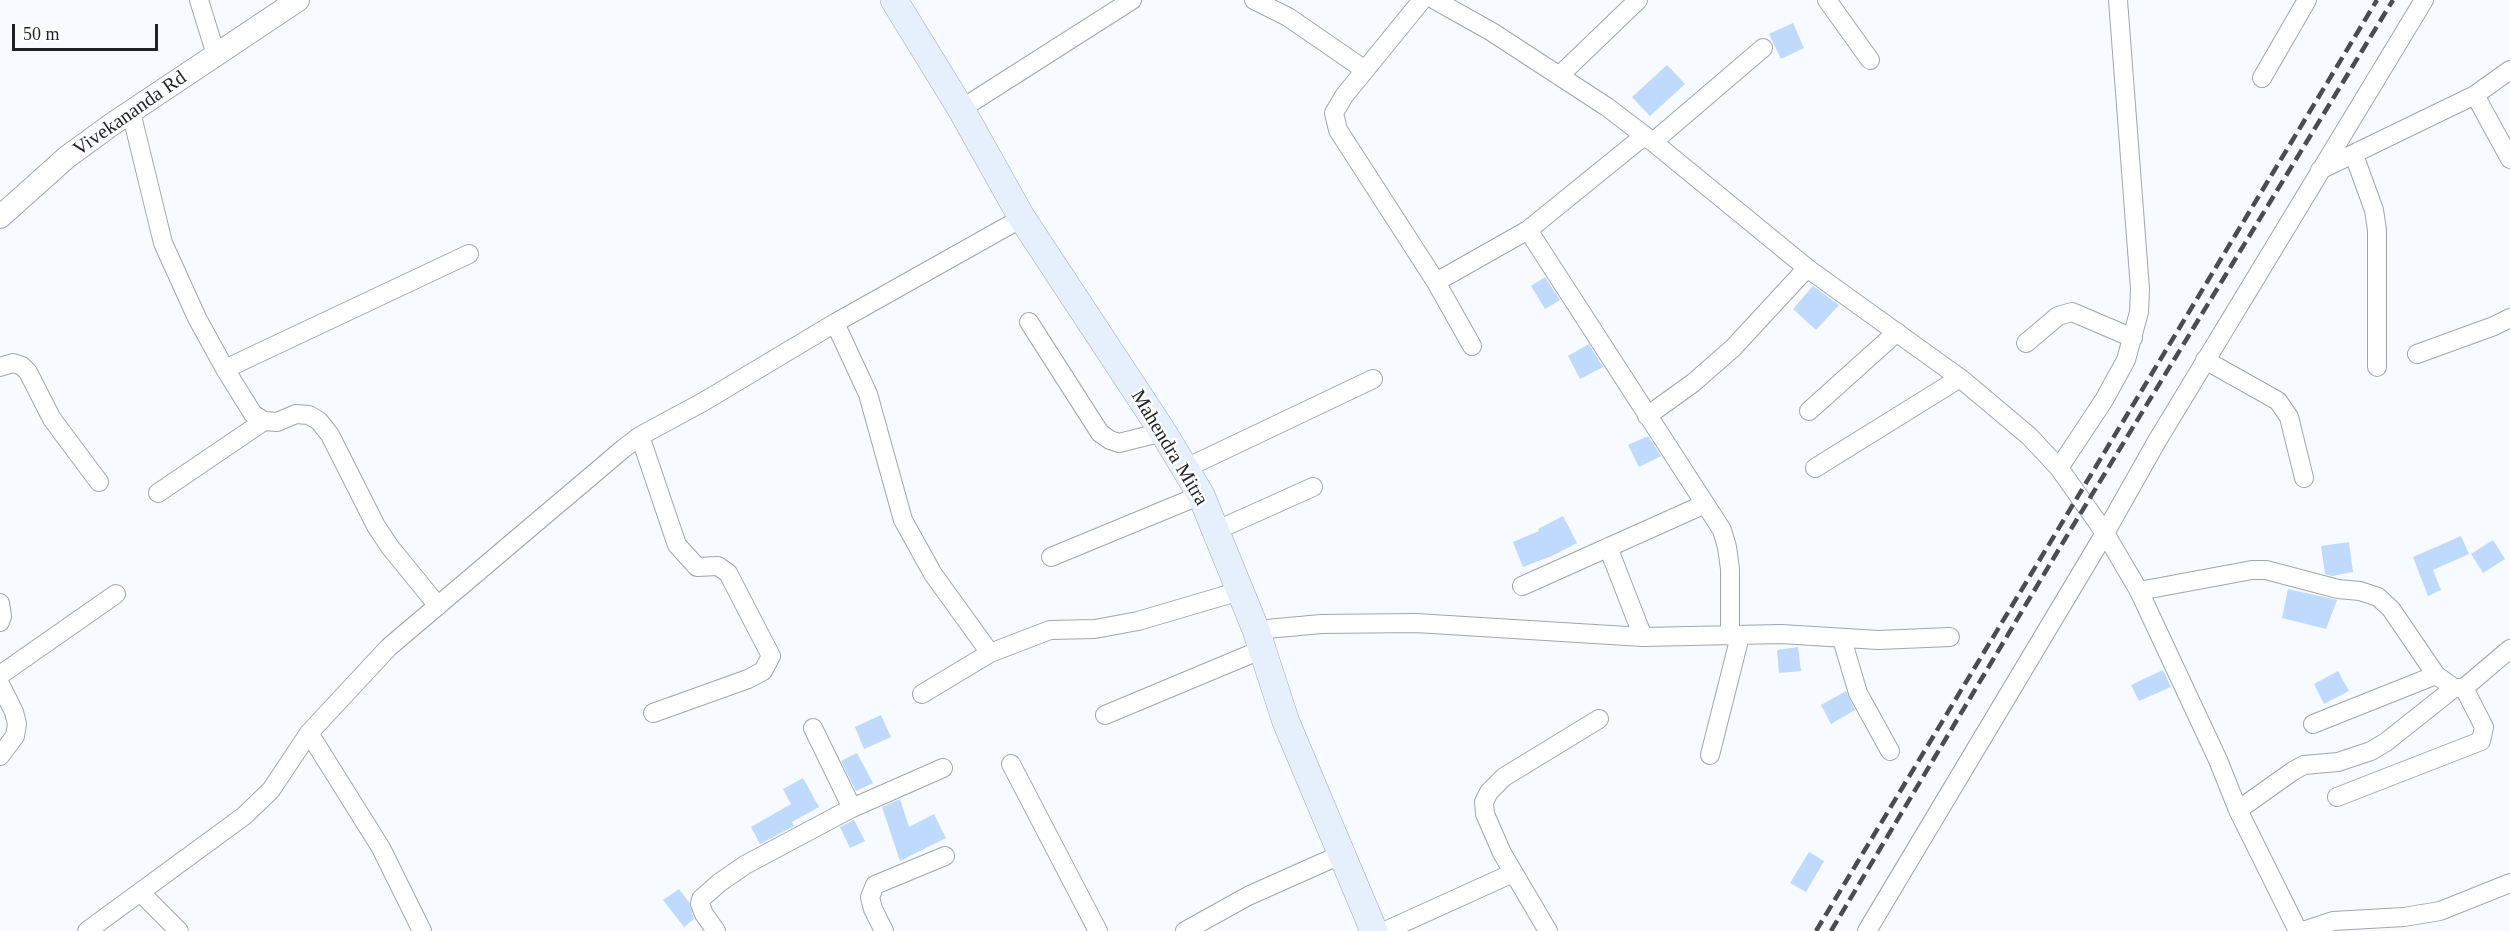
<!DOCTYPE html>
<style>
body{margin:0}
#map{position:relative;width:2510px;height:931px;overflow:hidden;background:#f7fafe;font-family:Georgia,serif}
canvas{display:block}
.scale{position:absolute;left:12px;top:24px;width:146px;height:27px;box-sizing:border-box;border:3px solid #1f2225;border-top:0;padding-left:8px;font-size:18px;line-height:21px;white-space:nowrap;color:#1f2225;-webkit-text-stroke:4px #fff;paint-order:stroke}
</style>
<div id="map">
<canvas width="2510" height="931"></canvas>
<div class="scale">50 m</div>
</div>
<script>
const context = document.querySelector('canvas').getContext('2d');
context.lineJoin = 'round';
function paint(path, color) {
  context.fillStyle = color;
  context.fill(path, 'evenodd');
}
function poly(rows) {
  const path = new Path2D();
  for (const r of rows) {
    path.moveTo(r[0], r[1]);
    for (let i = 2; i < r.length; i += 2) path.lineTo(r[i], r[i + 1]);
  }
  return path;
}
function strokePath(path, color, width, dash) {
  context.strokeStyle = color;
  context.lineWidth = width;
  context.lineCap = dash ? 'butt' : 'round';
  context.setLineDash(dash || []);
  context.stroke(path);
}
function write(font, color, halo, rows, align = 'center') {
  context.font = font + ' Georgia,serif';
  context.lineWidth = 5;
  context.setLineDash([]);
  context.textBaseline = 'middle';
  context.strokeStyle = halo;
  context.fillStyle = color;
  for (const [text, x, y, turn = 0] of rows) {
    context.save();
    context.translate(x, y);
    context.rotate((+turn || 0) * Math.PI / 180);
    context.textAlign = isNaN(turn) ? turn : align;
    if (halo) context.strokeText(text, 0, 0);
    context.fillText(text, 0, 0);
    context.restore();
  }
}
const building = poly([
 [1793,23,1804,48,1781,59,1769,34],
 [1667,65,1685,84,1650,116,1632,97],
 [1545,277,1560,300,1545,309,1531,286],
 [1813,286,1839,305,1816,330,1793,309],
 [1589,344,1603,367,1580,379,1568,356],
 [1648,436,1661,456,1639,467,1628,445],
 [1563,516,1577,543,1552,556,1523,567,1513,542,1539,531,1538,529],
 [2461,536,2469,554,2433,570,2441,590,2428,596,2413,557],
 [2493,540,2505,559,2483,573,2471,554],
 [2349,542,2353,572,2332,576,2325,574,2321,546],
 [2288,589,2337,600,2326,629,2282,618],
 [1798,647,1801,671,1779,673,1777,650],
 [2163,670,2171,687,2139,701,2131,685],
 [2338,671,2349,691,2324,704,2314,684],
 [1846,691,1855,710,1831,724,1821,705],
 [881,715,891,737,864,749,855,727],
 [857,753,873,783,856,791,841,761],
 [803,778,819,807,792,822,794,826,760,844,751,827,791,804,783,789],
 [900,799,909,827,934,814,946,838,900,861,882,807],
 [854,820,865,841,850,848,840,827],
 [1809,852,1824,861,1806,892,1790,883],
 [679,889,689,902,694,919,684,927,663,900]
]);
const minor = poly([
 [199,0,216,55],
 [1254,0,1288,17,1365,70],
 [1422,0,1344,96,1334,113,1338,130,1436,282,1472,346],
 [1435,0,1492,32,1607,107,1653,142,1807,268,1960,378,2029,436,2059,468,2105,533,2139,591,2218,760,2238,810,2298,931],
 [1827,0,1870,60],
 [1559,76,1638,0],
 [2262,78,2307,0],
 [2475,95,2510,159],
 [961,109,1132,0],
 [131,112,163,243,197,318,225,369,253,414,264,421,277,422,296,414,309,415,319,421,330,435,376,526,390,547,438,606],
 [1653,142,1763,48],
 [2354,155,2374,210,2377,230,2377,367],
 [2320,170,2475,95,2510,70],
 [1528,230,1722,530,1727,547,1730,569,1730,636],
 [1436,282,1528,230,1644,136],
 [1029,322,1100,433,1110,440,1119,443,1163,432],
 [835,323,868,394,903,520,933,574,990,653],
 [2026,343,2058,316,2072,312,2133,338],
 [2417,354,2494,326,2510,318],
 [2205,360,2278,401,2289,417,2304,478],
 [0,367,13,363,22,366,28,372,52,419,99,482],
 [225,369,469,254],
 [1809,411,1897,332],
 [1647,416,1693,383,1733,348,1807,268],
 [640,436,677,545,697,567,718,566,728,573,771,656,763,671,748,679,653,713],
 [1186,468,1373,379],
 [1815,468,1960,378],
 [2059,468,2104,400,2126,360,2139,312,2140,289,2118,0],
 [158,493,264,421],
 [1215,531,1313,487],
 [1608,547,1643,637],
 [1051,557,1201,495],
 [1522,586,1705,504],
 [2139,591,2252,570,2266,570,2338,589,2360,591,2378,597,2391,609,2436,675,2454,688,2464,688,2510,649],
 [0,603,2,616,0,622],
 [1256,630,1321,624,1416,623,1643,637,1781,634,1878,640,1950,637],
 [1842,639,1858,693,1890,751],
 [0,675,116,594],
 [0,684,14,712,17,724,15,736,0,756],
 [922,694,990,653,1050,630,1095,629,1138,621,1240,591],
 [1105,715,1263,649],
 [2313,724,2436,675],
 [813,728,852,808],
 [309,733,381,848,422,931],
 [1710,755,1740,636],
 [1011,764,1098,931],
 [2337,797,2481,741,2484,727,2464,688],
 [2238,810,2293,771,2304,765,2338,762,2371,751,2386,742,2454,688],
 [141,893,179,931],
 [87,931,244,816,271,790,309,733,389,647,623,449,640,436,703,402,835,323,1022,218],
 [716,931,704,914,700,904,701,899,719,883,745,865,852,808,943,768],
 [884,931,873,909,870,897,875,885,945,856],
 [1185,931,1248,896,1340,855],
 [1385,931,1513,873],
 [1548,931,1502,853,1485,814,1484,802,1489,792,1504,777,1599,719],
 [1867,931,2105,533,2157,441,2424,0],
 [2303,931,2333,921,2404,917,2440,911,2510,883]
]);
const tertiary = poly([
 [0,217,67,157,111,125,298,0]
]);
const secondary = poly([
 [894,0,961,109,1022,218,1163,432,1201,495,1256,630,1286,722,1374,931]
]);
const rail = poly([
 [1816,931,2377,0],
 [1831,931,2068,534,2393,0]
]);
const streetNames = [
 ["Vivekananda Rd",130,114,-35],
 ["Mahendra Mitra",1169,448,59]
];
paint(building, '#bfdafd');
strokePath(minor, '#9fa6af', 20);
strokePath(tertiary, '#9fa6af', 24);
strokePath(secondary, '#9fa6af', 28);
strokePath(minor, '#fff', 18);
strokePath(tertiary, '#fff', 22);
strokePath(secondary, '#e6f0fc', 27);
strokePath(rail, '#494c50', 4.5, [12, 6]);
write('20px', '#1f2225', '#fff', streetNames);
</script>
